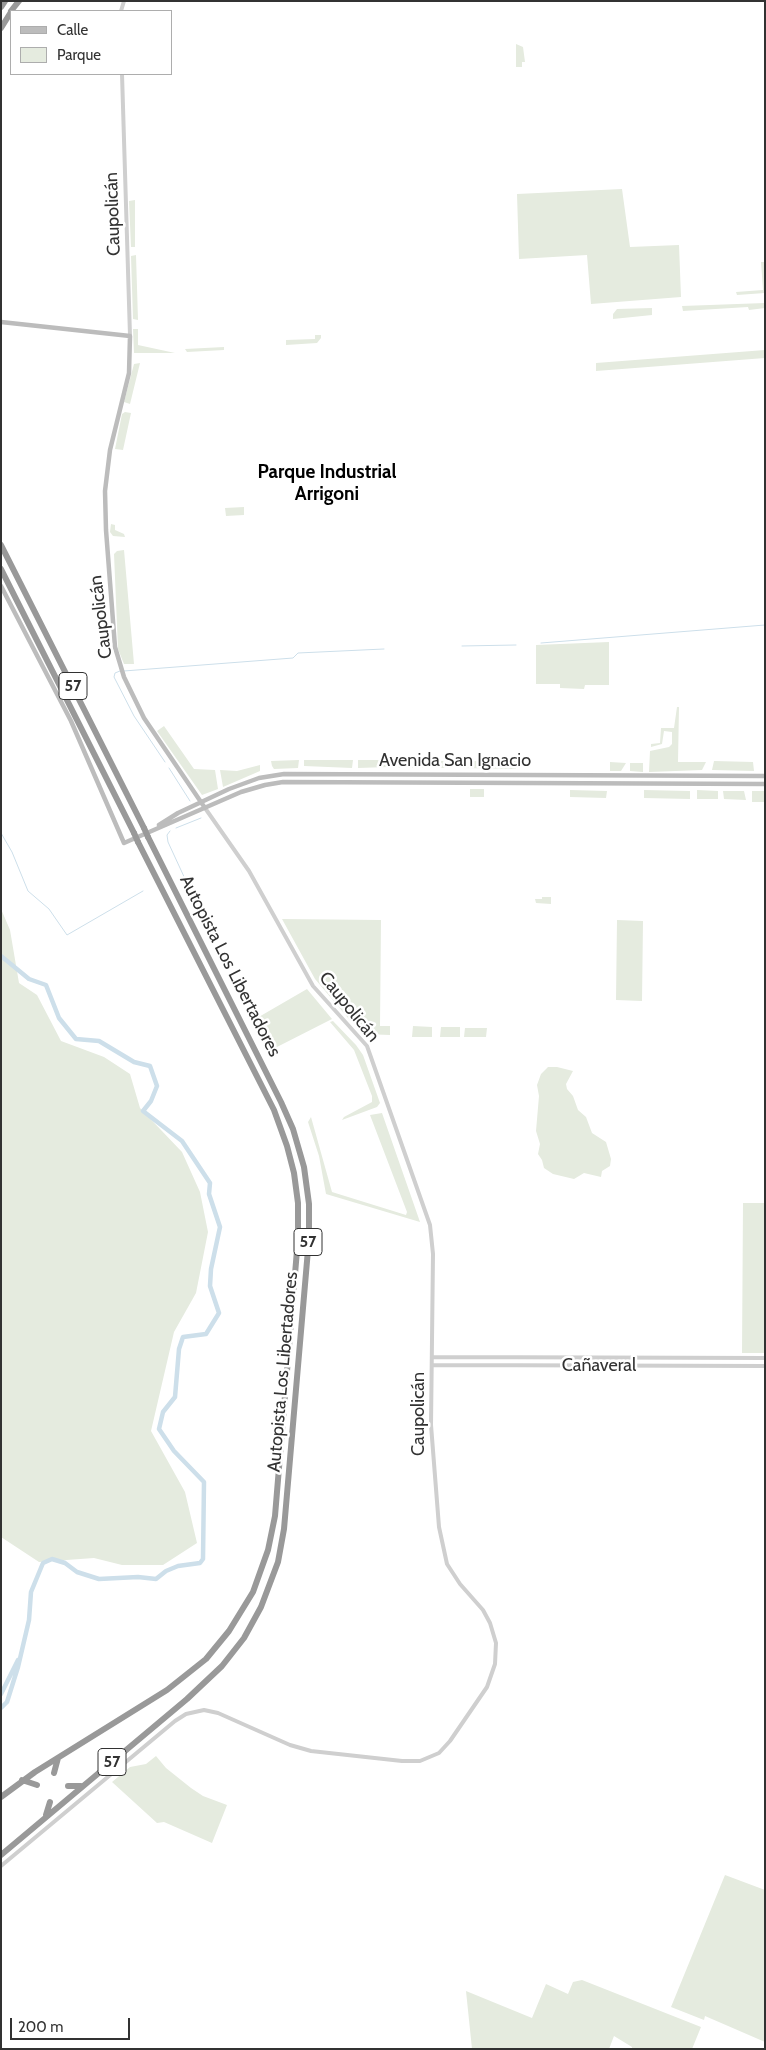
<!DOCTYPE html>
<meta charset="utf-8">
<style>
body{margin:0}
#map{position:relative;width:766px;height:2050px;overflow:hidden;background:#fff;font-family:Cabin,sans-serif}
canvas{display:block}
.frame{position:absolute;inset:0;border:2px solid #323232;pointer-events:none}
.legend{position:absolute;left:10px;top:10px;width:162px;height:65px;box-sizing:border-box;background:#fff;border:1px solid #adadad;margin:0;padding:6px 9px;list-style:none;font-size:15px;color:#323232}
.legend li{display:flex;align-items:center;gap:10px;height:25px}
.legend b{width:25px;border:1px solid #adadad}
.scale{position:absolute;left:10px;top:2018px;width:120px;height:22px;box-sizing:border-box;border:2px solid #323232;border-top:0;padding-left:6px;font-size:15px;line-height:18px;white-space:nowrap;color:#323232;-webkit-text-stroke:4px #fff;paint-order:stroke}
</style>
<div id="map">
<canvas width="766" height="2050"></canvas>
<div class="frame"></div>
<ul class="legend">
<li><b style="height:6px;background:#bcbcbc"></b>Calle</li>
<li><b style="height:14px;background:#e5ebdf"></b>Parque</li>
</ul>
<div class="scale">200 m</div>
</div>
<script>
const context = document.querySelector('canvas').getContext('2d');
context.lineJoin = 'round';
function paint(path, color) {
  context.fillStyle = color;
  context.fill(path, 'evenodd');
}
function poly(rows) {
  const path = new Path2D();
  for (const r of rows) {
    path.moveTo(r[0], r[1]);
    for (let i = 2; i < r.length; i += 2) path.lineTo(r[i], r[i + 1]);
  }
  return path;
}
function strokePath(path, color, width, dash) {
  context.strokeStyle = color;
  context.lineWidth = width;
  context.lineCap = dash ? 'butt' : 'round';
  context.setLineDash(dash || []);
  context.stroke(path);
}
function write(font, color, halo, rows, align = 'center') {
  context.font = font + ' Cabin,sans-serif';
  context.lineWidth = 5;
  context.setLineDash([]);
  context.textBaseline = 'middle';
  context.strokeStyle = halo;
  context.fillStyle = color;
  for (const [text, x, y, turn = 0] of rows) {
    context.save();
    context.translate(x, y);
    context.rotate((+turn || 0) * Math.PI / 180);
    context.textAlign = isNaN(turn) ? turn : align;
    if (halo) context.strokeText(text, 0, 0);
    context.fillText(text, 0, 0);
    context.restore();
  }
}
const green = poly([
 [516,44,523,47,525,62,522,62,522,67,516,67],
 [622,189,630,247,679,245,681,297,591,304,587,255,519,259,517,194],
 [135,200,135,247,131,247,129,201],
 [136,255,138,320,133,319,131,256],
 [761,262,765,262,765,293,737,295,736,292,763,290],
 [765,303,765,308,749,310,748,307,683,311,682,306],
 [652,308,652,315,613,319,613,314,617,309],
 [133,329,138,329,138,345,175,353,134,353],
 [315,335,321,335,321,338,317,343,286,345,286,340,315,339],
 [224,347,224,350,187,352,185,349],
 [765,350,765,358,596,371,596,363],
 [140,363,130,404,124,402,134,364],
 [125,412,131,413,123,450,115,449,122,414],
 [244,507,244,515,226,516,225,508],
 [111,524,115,525,115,530,124,534,125,537,113,536,110,532],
 [124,550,134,664,124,664,118,649,114,554,117,551],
 [609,642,609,685,585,685,584,689,560,688,560,684,536,684,536,645],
 [677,707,679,707,678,762,706,762,702,770,649,772,650,751,669,747,672,744,672,732,664,731,662,744,651,747,651,744,660,743,661,728,674,728],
 [164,726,194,769,215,770,218,789,202,795,157,731],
 [299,760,298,768,274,769,272,766,271,761],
 [304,760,353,760,352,768,304,766],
 [358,760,388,760,388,767,358,768],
 [396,760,445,761,445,768,399,768],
 [462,761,517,761,516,769,462,768],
 [714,761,753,762,754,771,712,770],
 [610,762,626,763,621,771,610,771],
 [630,763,643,763,643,772,630,771],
 [260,765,260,771,223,787,220,770,237,771],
 [470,789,484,789,484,797,470,797],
 [570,790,607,791,606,798,570,797],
 [644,790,690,791,690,799,644,798],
 [697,790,718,791,718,799,697,799],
 [723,791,744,791,746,800,724,799],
 [752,791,765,791,765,802,752,802],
 [542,897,551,897,551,904,536,903,535,899,542,899],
 [1,909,10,930,19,983,37,995,61,1041,104,1057,130,1074,140,1108,182,1152,200,1192,208,1232,196,1293,174,1332,151,1431,185,1492,197,1543,163,1565,122,1565,94,1558,39,1562,1,1537],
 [282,919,381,920,380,1026,390,1026,390,1035,364,1034,348,1018,315,979],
 [617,920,643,921,642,1001,616,1000],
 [307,989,332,1019,273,1049,257,1018],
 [333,1021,356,1045,363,1055,380,1103,377,1107,342,1120,344,1117,372,1102,372,1096,354,1050,330,1022],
 [413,1026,432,1027,432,1037,412,1037],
 [441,1027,460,1027,460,1037,440,1037],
 [465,1028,487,1028,486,1037,464,1037],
 [548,1067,557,1067,573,1071,566,1084,567,1089,573,1096,578,1110,586,1117,592,1133,606,1142,611,1159,610,1166,602,1171,601,1177,584,1173,574,1179,553,1174,544,1168,542,1160,538,1154,540,1144,536,1131,539,1096,537,1085,541,1074],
 [382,1113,420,1222,326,1194,319,1156,308,1122,311,1117,332,1192,406,1215,407,1212,370,1115],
 [743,1203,765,1203,765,1353,742,1353],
 [156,1756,166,1768,191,1788,203,1796,227,1805,212,1843,164,1822,157,1823,112,1782,130,1767,146,1764],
 [725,1875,765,1890,765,2042,705,2016,704,2020,671,2007],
 [582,1980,701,2027,692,2049,632,2049,632,2047,614,2036,609,2049,472,2049,466,1991,532,2018,546,1984,568,1994,573,1982]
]);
const stream = poly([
 [541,643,765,625],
 [462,646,516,645],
 [120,671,115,673,114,677,134,716,165,762],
 [124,671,293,658,298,653,384,649],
 [169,768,190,801],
 [176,828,201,818],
 [170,831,167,835,168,842,186,881,184,886],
 [1,833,12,852,28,891,49,909,67,935,143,891]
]);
const canal = poly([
 [1,956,29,979,46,985,59,1018,76,1039,99,1041,134,1062,150,1066,157,1086,151,1101,143,1111,182,1141,210,1183,209,1194,220,1227,211,1269,210,1286,219,1313,206,1334,183,1337,179,1349,175,1397,163,1412,159,1429,174,1451,204,1482,203,1559,200,1563,178,1566,166,1571,156,1579,138,1577,99,1579,77,1572,65,1563,52,1559,43,1563,31,1592,29,1620,18,1667,7,1702,1,1708],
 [1,1694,18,1660]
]);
const tertiary = poly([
 [121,11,124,1],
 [122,74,130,336],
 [433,1357,765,1358],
 [433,1365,765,1366],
 [1,1866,175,1721,186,1714,204,1710,218,1713,290,1745,311,1751,402,1761,420,1761,439,1753,450,1741,487,1687,495,1664,496,1643,490,1623,483,1610,460,1584,447,1564,439,1527,431,1425,433,1254,430,1225,367,1046,313,986,249,871,205,808]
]);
const secondary = poly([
 [1,322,130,336,129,373,110,450,105,491,106,530,115,647,124,677,144,718,205,808],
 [1,586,71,721,124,843,241,792,265,785,283,782,765,784],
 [159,825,178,813,229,789,259,778,284,774,765,776]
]);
const motorway = poly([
 [1,7,5,1],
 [11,11,19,1],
 [1,28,11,12],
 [1,545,144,828],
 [1,569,134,833],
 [54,1773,58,1758],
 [22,1780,37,1785],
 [68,1786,81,1786],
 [1,1797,35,1772,167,1690,206,1659,229,1631,253,1592,268,1550,275,1516,298,1238,298,1203,294,1173,287,1146,274,1110,138,842],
 [46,1815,50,1802],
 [1,1855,187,1699,222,1666,244,1638,261,1607,278,1562,284,1529,309,1238,309,1204,304,1167,293,1129,281,1102,148,837]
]);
const motorwayBridge = poly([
 [144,828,148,837],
 [134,833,138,842]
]);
const shields = [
 [73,686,28],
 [308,1242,28],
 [112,1762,28]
];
const shieldNames = [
 ["57",73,686],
 ["57",308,1242],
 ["57",112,1762]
];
const streetNames = [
 ["Caupolicán",113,214,-92],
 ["Caupolicán",101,617,-97],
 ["Avenida San Ignacio",455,761],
 ["Autopista Los Libertadores",230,966,63],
 ["Caupolicán",349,1007,51],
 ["Cañaveral",599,1366],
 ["Autopista Los Libertadores",283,1372,-85],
 ["Caupolicán",419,1414,-90]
];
const neighbourhoodNames = [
 ["Parque Industrial",327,472],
 ["Arrigoni",327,494]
];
paint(green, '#e5ebdf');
strokePath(stream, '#cddfea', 1);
strokePath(canal, '#cddfea', 4.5);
strokePath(tertiary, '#cfcfcf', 4);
strokePath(secondary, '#bcbcbc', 4.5);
strokePath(motorway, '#999', 6);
strokePath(motorwayBridge, '#999', 6);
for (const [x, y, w] of shields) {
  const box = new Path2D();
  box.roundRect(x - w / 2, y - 13.5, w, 27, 4);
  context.fillStyle = '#fff';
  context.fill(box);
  strokePath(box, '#323232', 1);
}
write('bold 16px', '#323232', null, shieldNames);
write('18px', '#323232', '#fff', streetNames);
write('bold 19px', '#000', '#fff', neighbourhoodNames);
</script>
